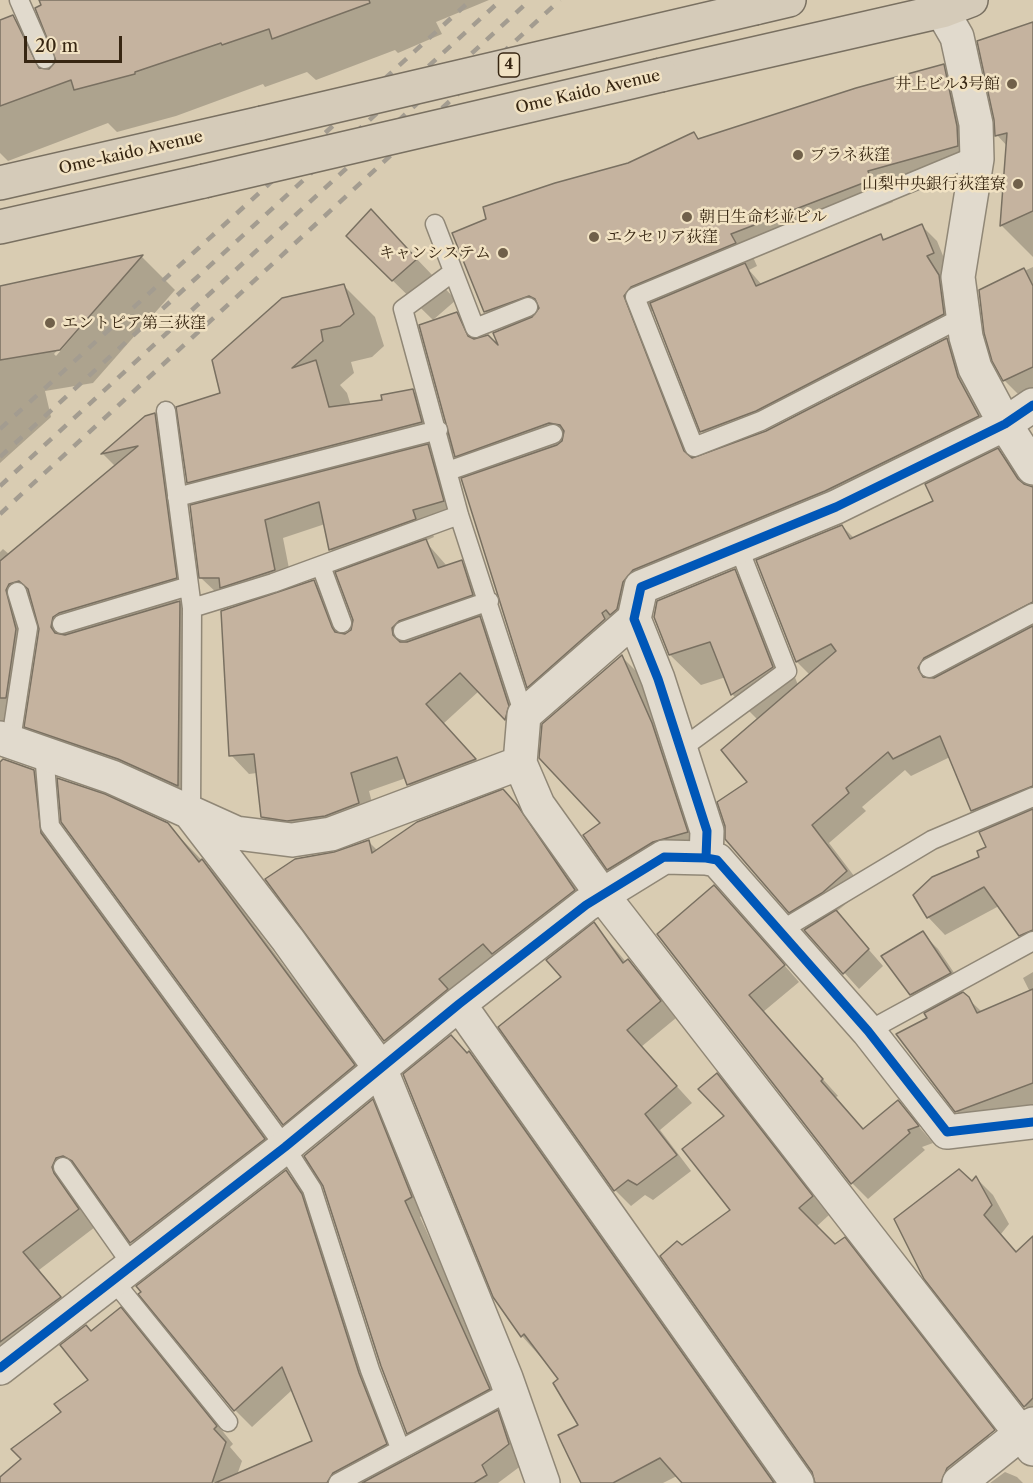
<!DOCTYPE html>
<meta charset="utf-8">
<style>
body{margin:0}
#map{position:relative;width:1033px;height:1483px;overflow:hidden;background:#d9ccb2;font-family:"Libre Caslon Text",serif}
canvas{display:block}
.scale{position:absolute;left:24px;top:36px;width:98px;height:27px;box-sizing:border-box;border:3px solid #372612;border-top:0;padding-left:8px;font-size:18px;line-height:21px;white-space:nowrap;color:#372612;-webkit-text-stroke:4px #f1e2c3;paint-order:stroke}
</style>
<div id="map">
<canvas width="1033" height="1483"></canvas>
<div class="scale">20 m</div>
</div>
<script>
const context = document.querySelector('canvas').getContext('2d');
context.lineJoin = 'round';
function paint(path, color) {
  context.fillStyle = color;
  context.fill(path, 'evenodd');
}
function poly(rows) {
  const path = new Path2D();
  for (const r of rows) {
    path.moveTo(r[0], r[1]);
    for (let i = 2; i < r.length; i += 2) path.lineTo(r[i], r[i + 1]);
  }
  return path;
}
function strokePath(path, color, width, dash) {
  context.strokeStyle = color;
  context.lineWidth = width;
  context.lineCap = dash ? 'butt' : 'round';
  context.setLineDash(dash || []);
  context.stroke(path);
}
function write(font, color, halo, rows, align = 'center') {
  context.font = font + ' "Libre Caslon Text","Noto Serif JP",serif';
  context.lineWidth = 5;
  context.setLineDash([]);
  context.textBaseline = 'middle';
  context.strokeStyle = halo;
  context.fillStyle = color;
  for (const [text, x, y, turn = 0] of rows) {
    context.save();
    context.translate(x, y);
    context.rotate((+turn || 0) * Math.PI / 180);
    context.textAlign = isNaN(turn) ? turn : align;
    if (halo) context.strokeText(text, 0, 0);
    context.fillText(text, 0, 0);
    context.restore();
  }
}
const shadow = poly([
 [58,0,489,0,436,22,442,34,398,53,395,50,316,80,307,72,265,87,263,84,176,116,117,132,108,123,8,161,0,153,0,22,13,17,59,63],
 [1033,23,1033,257,1001,225,1008,147,997,135],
 [943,66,966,89,980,169,890,194,893,202,753,257,757,266,749,270,762,285,881,236,886,241,922,226,937,241,948,268,941,271,954,291,958,329,717,447,702,432,654,309,646,318,701,458,767,432,947,340,970,362,1001,439,656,593,551,709,528,687,475,475,455,453,439,457,461,520,430,529,434,537,425,541,447,566,461,562,480,580,491,613,479,617,498,636,524,737,479,691,443,724,493,778,427,803,409,784,406,778,369,791,377,822,281,835,262,817,257,773,249,774,231,755,240,606,231,596,220,596,201,578,208,502,188,482,221,394,343,285,375,317,384,346,372,357,351,362,354,373,340,385,347,393,351,406,384,401,413,391,448,427,457,314,480,339,501,350,504,330,486,311,629,165,694,134,700,140],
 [325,524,331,550,350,569,354,620,352,631,345,635,333,601,314,582,293,589,283,538],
 [371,211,456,300,433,320,388,276],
 [142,257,175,290,93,383,45,391,51,417,0,463,0,288],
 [96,305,100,305,56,356,54,354],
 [1033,267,1033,390,1020,396,1004,380,980,291],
 [155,415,172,432,193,595,177,600,196,619,195,802,44,738,27,721,41,629,32,599,26,601,20,735,0,732,0,552,3,549,10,555,115,466,103,454,145,418],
 [998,450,1015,468,1033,492,1033,948,999,906,945,935,928,917,981,857,988,848,991,829,972,810,950,757,911,776,905,770,862,807,866,811,829,843,864,889,836,912,883,966,859,989,790,912,726,825,749,782,758,720,733,695,726,677,701,685,670,655,734,571,765,601,798,685,810,675,797,662,758,561,842,526,855,539,935,502],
 [622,657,642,677,707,852,629,889,609,869,603,823],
 [0,763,33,771,51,789,58,851,281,1157,149,1259,132,1242,83,1173,73,1175,95,1227,39,1270,77,1315,0,1357],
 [503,791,536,826,592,908,403,1058,385,1040,267,879,369,842,378,851],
 [167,824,218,877,370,1082,300,1140,284,1124],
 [730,903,799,982,763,1012,838,1096,836,1097,864,1130,898,1102,933,1143,922,1147,925,1150,868,1199,852,1183,659,935],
 [594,924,626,962,628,961,644,976,676,1018,641,1047,692,1103,660,1130,691,1171,653,1200,645,1195,631,1206,615,1190,563,977],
 [922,933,938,949,965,989,961,992,982,1012,1030,992,1023,978,1033,972,1033,1107,974,1129,956,1111,929,1012,911,994],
 [451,1037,487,1071,778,1483,684,1483,677,1476,663,1483,582,1483,580,1426,560,1379,522,1336],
 [717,1075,735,1093,829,1215,816,1227,835,1246,844,1239,862,1257,951,1371,945,1376,1004,1455,969,1483,817,1483,814,1472,682,1246,732,1210,726,1116],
 [372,1101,388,1117,427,1213,420,1217,505,1405,495,1410,514,1429,526,1462,498,1483,10,1483,23,1459,90,1380,91,1332,121,1309,138,1327,233,1444,230,1447,242,1461,237,1475,314,1442,292,1390,252,1427,235,1410,286,1172,303,1189,403,1463,426,1451,408,1433],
 [976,1178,993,1195,1009,1224,1001,1234,1018,1253,1033,1238,1033,1414,1025,1406,972,1184],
 [1005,1472,1017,1477,1023,1483,990,1483]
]);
const building = poly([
 [39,0,369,0,370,3,272,39,269,29,222,45,221,43,135,72,135,74,74,90,71,80,0,106,0,20,13,15,39,68,49,69,56,61,35,8,41,5,39,0],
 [1033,22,1033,211,1000,226,1007,133,995,136,994,120,977,41,1033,22],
 [944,64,957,126,958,146,868,171,871,180,731,234,736,243,631,287,624,296,684,451,692,458,766,431,947,338,958,377,979,416,825,491,633,570,623,582,617,609,610,615,606,610,602,613,605,619,527,688,461,478,557,445,562,441,564,431,560,425,549,423,455,457,419,325,457,312,468,336,474,339,488,335,498,345,493,333,532,317,539,308,535,299,529,296,484,312,452,233,486,219,483,207,555,183,628,163,694,132,698,139,856,88,944,64],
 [371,209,417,259,392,281,346,236,371,209],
 [922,224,934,253,927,256,939,275,944,314,756,411,700,432,650,303,745,263,756,286,881,234,883,240,922,224],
 [143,255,60,350,0,360,0,286,143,255],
 [1024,268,1033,286,1033,367,1003,381,992,361,984,333,979,290,1024,268],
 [344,284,354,314,340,326,321,330,323,341,292,368,316,360,329,407,382,400,381,395,413,389,422,422,187,483,176,407,220,393,212,360,282,298,344,284],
 [155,413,177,578,59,613,53,617,51,627,55,633,65,635,180,601,178,786,118,759,24,727,39,629,28,589,19,581,9,584,6,590,16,629,6,698,0,698,0,561,138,446,101,454,145,416,155,413],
 [428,444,444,501,413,510,416,519,329,550,319,502,265,520,275,570,220,588,219,578,199,578,190,505,428,444],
 [998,448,1018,479,1024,484,1033,487,1033,602,924,658,918,668,923,677,934,678,1033,626,1033,786,971,811,940,736,893,759,888,752,846,788,849,793,812,825,847,871,822,893,789,913,725,839,725,826,717,802,747,782,721,750,836,651,831,644,796,662,756,560,842,525,850,539,933,501,925,484,998,448],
 [426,539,438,568,462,560,473,595,399,621,392,628,393,635,400,642,407,642,480,616,509,706,505,720,460,673,426,704,476,759,407,785,397,757,351,773,359,803,325,816,287,821,261,817,254,754,229,756,221,611,314,580,332,627,335,632,345,634,351,630,353,620,335,572,426,539],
 [735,569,773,667,731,695,710,642,669,655,654,617,657,601,735,569],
 [622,655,652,723,688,832,653,842,607,870,583,835,600,823,539,758,542,724,622,655],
 [3,759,34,770,41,833,265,1139,130,1243,72,1161,63,1156,56,1158,52,1167,54,1173,79,1209,23,1252,61,1297,0,1342,0,762,3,759],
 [57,778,105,794,168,823,199,862,202,859,355,1065,283,1125,61,822,57,778],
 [503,789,518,806,575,890,492,954,483,944,439,979,448,989,384,1041,265,879,295,859,334,852,369,840,372,853,417,822,503,789],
 [1033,809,1033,930,1019,936,984,887,927,918,913,895,932,877,979,857,977,851,986,847,979,832,1033,809],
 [714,885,785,965,749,995,823,1079,821,1081,863,1129,898,1100,919,1126,908,1130,910,1133,851,1184,657,934,714,885],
 [836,910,869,949,843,974,804,930,836,910],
 [594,922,623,963,628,959,661,1001,627,1030,677,1086,645,1114,677,1155,637,1185,628,1180,614,1191,498,1027,561,977,546,960,594,922],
 [923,931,951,973,910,995,881,956,923,931],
 [1033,989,1033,1083,955,1112,896,1034,927,1018,924,1013,963,992,969,997,977,1013,1033,989],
 [451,1035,467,1053,469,1051,774,1483,682,1483,660,1458,613,1483,581,1483,558,1435,578,1425,553,1383,558,1379,524,1334,521,1337,493,1297,403,1074,451,1035],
 [717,1073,813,1196,799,1208,835,1244,845,1237,995,1430,947,1468,941,1483,815,1483,812,1472,660,1256,677,1241,682,1245,730,1210,682,1149,724,1116,698,1089,717,1073],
 [373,1099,412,1197,405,1201,490,1389,407,1434,381,1366,323,1186,304,1156,373,1099],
 [959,1169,972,1181,976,1176,992,1205,984,1215,1016,1252,1033,1236,1033,1398,1024,1407,924,1279,894,1219,959,1169],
 [286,1170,302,1194,359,1373,387,1444,333,1473,327,1483,215,1483,312,1441,282,1367,234,1411,138,1294,141,1292,136,1286,286,1170],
 [121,1307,217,1426,214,1429,226,1442,212,1483,0,1483,0,1477,21,1459,11,1449,61,1412,54,1404,88,1380,60,1345,86,1325,91,1331,121,1307],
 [498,1410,509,1444,482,1465,487,1475,474,1483,362,1483,498,1410]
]);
const lane = poly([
 [19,0,45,59],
 [435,224,475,328,528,307],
 [453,272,403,309,459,515,524,715],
 [963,317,761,421,694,447,635,297,977,155],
 [166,411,192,608,191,814],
 [448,471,553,434],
 [177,497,438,430],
 [321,566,342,623],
 [192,608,273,583,459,515],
 [62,624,189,586],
 [403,631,489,601],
 [929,668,1033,613],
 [11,740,28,628,17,592],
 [681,749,787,671,738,546],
 [44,752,50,826,285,1147,312,1189,370,1370,400,1448],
 [780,931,932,840,1033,797],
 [868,1031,1033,941],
 [63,1167,132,1265],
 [113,1280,228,1422],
 [338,1483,510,1391]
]);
const street = poly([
 [942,11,957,37,976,124,977,159,958,277,966,337,975,368,1005,424,1033,468],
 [1033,405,1005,424,836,507,641,587,634,619,658,679,707,831,706,858,717,860,868,1031,947,1132,1033,1122],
 [634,619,524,715,520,763,538,805,603,896,1033,1449],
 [0,738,112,777,236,833,292,840,331,834,520,763],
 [191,814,288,940,380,1068,506,1378,543,1483],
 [459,1004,797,1483],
 [0,1368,285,1147,459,1004,586,905,664,857,706,858],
 [959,1483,1033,1424]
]);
const primary = poly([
 [755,8,789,0],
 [661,75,942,11,971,0],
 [0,183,262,123],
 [0,227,204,181]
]);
const rail = poly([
 [0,429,471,0],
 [0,457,501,0],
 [0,486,530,0],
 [0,514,560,0]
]);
const primaryBridge = poly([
 [262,123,755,8],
 [204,181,661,75]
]);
const cycleway = poly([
 [1033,405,1005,424,836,507,641,587,634,619,658,679,707,831,706,858,717,860,868,1031,947,1132,1033,1122],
 [0,1368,285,1147,459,1004,586,905,664,857,706,858]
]);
const markers = [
 [1012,84,6,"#70604a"],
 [798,155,6,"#70604a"],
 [1018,184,6,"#70604a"],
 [687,217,6,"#70604a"],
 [594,237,6,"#70604a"],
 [503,253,6,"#70604a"],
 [50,323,6,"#70604a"]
];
const shields = [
 [509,65,21]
];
const shieldNames = [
 ["4",509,65]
];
const poiNames = [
 ["井上ビル3号館",1000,84,"right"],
 ["プラネ荻窪",810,155],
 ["山梨中央銀行荻窪寮",1006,184,"right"],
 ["朝日生命杉並ビル",699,217],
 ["エクセリア荻窪",606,237],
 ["キャンシステム",491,253,"right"],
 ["エントピア第三荻窪",62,323]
];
const streetNames = [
 ["Ome Kaido Avenue",588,92,-13],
 ["Ome-kaido Avenue",131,153,-13]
];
paint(shadow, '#0003');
paint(building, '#c5b39f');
strokePath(building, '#797061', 1.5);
strokePath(lane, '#908776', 21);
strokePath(street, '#908776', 36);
strokePath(primary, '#797061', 36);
strokePath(lane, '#e1dacd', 18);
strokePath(street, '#e1dacd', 33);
strokePath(primary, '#d5cbb9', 33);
strokePath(rail, '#a39c90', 4.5, [10, 10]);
strokePath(primaryBridge, '#797061', 36, []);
strokePath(primaryBridge, '#d5cbb9', 33);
strokePath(cycleway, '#0057b8', 9);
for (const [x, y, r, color] of markers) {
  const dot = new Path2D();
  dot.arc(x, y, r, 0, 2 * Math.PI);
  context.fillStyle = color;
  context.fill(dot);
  strokePath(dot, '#f1e2c3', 2);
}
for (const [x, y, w] of shields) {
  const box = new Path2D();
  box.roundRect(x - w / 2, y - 12, w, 24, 4.5);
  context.fillStyle = '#f1e2c3';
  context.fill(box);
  strokePath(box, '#372612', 1.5);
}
write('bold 15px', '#372612', null, shieldNames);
write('16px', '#372612', '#f1e2c3', poiNames, 'left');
write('16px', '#372612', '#f1e2c3', streetNames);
</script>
